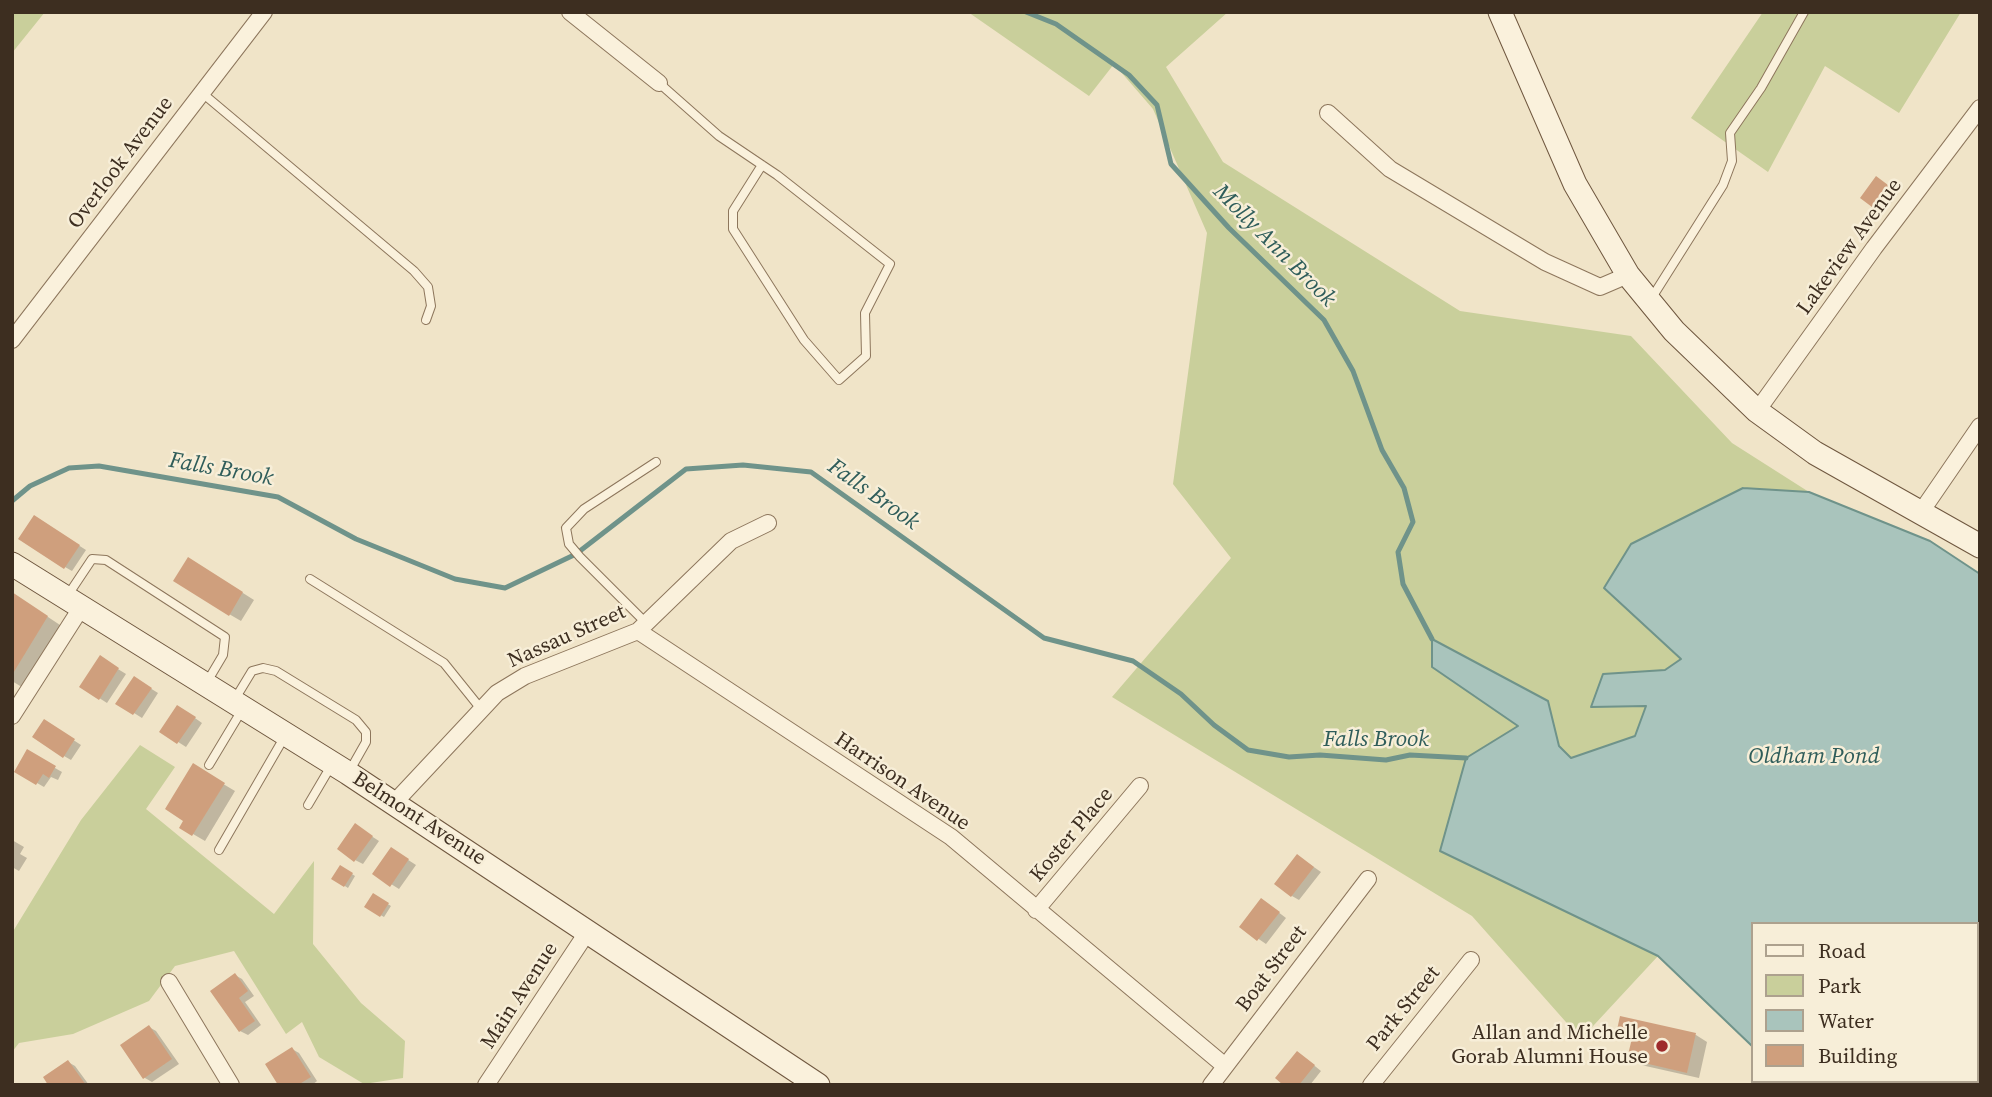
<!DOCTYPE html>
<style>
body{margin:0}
#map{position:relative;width:1992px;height:1097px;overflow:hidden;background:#f0e4c8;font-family:"Source Serif 4",serif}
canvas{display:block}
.frame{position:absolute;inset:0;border:14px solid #3d2e20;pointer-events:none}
.legend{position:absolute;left:1751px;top:922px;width:228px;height:161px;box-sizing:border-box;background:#f7eed8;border:2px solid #ada18e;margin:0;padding:9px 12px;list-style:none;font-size:21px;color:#3d2e20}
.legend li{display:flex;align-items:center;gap:14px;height:35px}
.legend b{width:35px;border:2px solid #ada18e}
</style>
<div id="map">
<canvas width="1992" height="1097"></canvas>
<div class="frame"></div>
<ul class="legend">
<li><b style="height:9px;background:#faf1dc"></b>Road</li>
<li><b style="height:19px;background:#c9cf9b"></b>Park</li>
<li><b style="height:19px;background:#a9c4bc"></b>Water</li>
<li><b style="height:19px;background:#cf9f7d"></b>Building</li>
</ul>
</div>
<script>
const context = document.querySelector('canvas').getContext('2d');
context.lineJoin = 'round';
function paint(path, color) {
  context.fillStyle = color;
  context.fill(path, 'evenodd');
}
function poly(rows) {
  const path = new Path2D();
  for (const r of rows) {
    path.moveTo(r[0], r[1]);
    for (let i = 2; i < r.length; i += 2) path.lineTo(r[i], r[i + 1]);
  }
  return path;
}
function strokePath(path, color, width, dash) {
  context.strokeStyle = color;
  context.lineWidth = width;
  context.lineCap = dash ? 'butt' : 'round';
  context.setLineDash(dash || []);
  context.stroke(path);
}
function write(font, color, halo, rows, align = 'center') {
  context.font = font + ' "Source Serif 4",serif';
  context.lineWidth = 5;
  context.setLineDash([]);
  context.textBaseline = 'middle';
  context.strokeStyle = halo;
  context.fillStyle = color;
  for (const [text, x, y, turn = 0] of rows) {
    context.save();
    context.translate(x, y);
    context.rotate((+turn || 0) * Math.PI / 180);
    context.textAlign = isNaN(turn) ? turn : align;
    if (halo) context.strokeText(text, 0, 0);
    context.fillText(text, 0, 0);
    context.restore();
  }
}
const green = poly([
 [12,12,45,12,12,53],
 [968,12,1228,12,1166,67,1223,162,1460,311,1631,336,1732,443,1809,492,1743,488,1605,588,1681,659,1666,670,1603,674,1647,706,1636,736,1571,758,1559,746,1548,701,1433,639,1432,667,1518,726,1440,851,1658,956,1581,1039,1472,916,1112,697,1231,558,1173,484,1207,233,1153,109,1114,64,1089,96],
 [1763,12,1961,12,1899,113,1825,66,1768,172,1691,118],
 [140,745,175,767,146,809,274,914,314,861,313,944,361,1003,405,1041,403,1078,364,1084,319,1057,302,1022,286,1034,234,951,175,966,149,1001,73,1034,19,1043,12,1052,12,933,81,820]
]);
const water = poly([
 [1743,488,1809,492,1930,541,1980,574,1980,1085,1781,1085,1779,1081,1976,1081,1976,924,1752,924,1752,1046,1658,956,1440,851,1466,758,1518,726,1432,667,1432,639,1548,701,1559,746,1571,758,1635,736,1646,706,1591,707,1603,674,1665,670,1681,659,1604,588,1631,544,1743,488]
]);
const shadow = poly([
 [1884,183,1898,194,1884,212,1877,208],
 [42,522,86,550,72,571,65,567],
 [200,566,254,600,241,621,229,614],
 [12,593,63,627,25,689,12,681],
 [100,658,126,674,107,703,82,687],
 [134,678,158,693,142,718,118,703],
 [185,711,202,723,186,747,161,731],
 [52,726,81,745,71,760,64,756],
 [27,752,62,772,58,780,51,777,44,787,16,771],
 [193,766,235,791,205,841,181,827,185,820],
 [362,830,379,841,363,864,355,860],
 [12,840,24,847,20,854,27,858,19,871,12,867],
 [399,854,416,865,399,889,375,874],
 [1298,856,1321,872,1299,900,1292,896],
 [341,867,355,876,348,888,334,879],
 [373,895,391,906,384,917,366,907],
 [1269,905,1286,918,1266,944,1241,927],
 [235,975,242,979,254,996,245,1002,261,1025,248,1035,240,1031],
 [1622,1018,1696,1035,1707,1042,1699,1078,1641,1065,1629,1058,1634,1037,1619,1029],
 [149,1027,156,1031,179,1064,152,1082,145,1078,122,1045],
 [292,1049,299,1053,317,1081,312,1085,280,1085],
 [1305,1058,1321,1071,1310,1085,1286,1085],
 [68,1062,75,1066,89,1085,50,1085]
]);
const stream = poly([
 [1026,12,1056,24,1129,75,1157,105,1171,164,1229,228,1324,320,1353,371,1382,450,1404,488,1413,522,1398,552,1403,584,1432,639],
 [12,501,30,486,69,468,99,466,278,497,356,539,455,579,505,588,576,554,686,469,743,465,811,472,1044,638,1133,661,1181,694,1214,725,1248,750,1289,757,1320,755,1386,760,1410,755,1466,758]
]);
const building = poly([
 [1876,176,1892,188,1876,210,1860,198],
 [34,515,80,545,64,569,18,539],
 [188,557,243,592,229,616,173,581],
 [12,592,48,616,12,675],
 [100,655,119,668,99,700,79,687],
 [134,676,152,688,133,715,115,704],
 [177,705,196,717,177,744,159,732],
 [44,719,75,739,63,758,32,737],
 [27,749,56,766,49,778,43,774,36,785,14,772],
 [193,763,225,783,192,836,179,828,183,821,165,809],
 [355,823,373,836,354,862,337,849],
 [391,847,409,859,390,887,372,874],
 [1297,854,1314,867,1291,897,1274,884],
 [340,865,353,873,344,887,331,879],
 [373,893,389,903,380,917,364,907],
 [1261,898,1280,912,1257,941,1239,927],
 [235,973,248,991,239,998,255,1021,239,1032,210,991],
 [1620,1016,1696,1033,1687,1073,1627,1059,1633,1034,1617,1030],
 [149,1025,172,1059,143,1079,120,1045],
 [292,1047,311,1077,298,1085,278,1085,265,1064],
 [1297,1051,1315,1065,1299,1085,1283,1085,1275,1078],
 [68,1060,86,1085,48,1085,43,1077]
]);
const lane = poly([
 [659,83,719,136,762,165,777,175,890,264,865,313,866,356,839,380,804,340,733,229,733,211,762,165],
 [201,92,414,271,428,287,431,306,426,320],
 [1651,299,1723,185,1732,161,1730,133,1761,88,1804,12],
 [310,579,444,663,481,709],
 [68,595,92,559,106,560,225,637,223,655,207,682],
 [646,623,580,557,569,544,566,528,584,509,656,462],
 [235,699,252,671,263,668,276,671,356,720,366,732,366,742,349,772],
 [209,765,242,710],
 [308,805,331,766],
 [219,850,285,736]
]);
const street = poly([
 [570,12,659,83],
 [1328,113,1390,169,1545,262,1600,287,1628,275],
 [12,340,264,12],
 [1757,411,1874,248,1980,108],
 [1921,512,1980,426],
 [638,631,951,837,1225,1066],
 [12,716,81,608],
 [394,803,497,693,525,676,638,631,731,541,768,523],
 [1036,910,1140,786],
 [169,982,231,1085],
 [486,1085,588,931],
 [1211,1085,1368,879],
 [1371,1085,1471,960]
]);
const secondary = poly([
 [1500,12,1575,184,1628,275,1674,331,1757,411,1815,453,1980,546],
 [12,564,348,773,818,1085]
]);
const markers = [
 [1662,1046,7,"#9e2a2b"]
];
const streetNames = [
 ["Overlook Avenue",121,163,-53],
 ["Lakeview Avenue",1850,247,-54],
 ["Nassau Street",567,637,-24],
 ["Harrison Avenue",902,782,34],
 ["Belmont Avenue",419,819,33],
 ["Koster Place",1072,835,-50],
 ["Boat Street",1272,969,-53],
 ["Main Avenue",520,996,-57],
 ["Park Street",1404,1009,-51]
];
const poiNames = [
 ["Allan and Michelle",1648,1034],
 ["Gorab Alumni House",1648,1058]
];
const waterNames = [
 ["Molly Ann Brook",1274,246,45],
 ["Falls Brook",221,470,10],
 ["Falls Brook",873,495,35],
 ["Falls Brook",1376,740],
 ["Oldham Pond",1814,757]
];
paint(green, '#c9cf9b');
paint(water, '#a9c4bc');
strokePath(water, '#6f938a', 2);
paint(shadow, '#0003');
strokePath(stream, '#6f938a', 5);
paint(building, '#cf9f7d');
strokePath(lane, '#8d765c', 10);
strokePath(street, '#8d765c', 18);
strokePath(secondary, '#6f573f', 25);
strokePath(lane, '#faf1dc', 8);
strokePath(street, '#faf1dc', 16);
strokePath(secondary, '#faf1dc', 23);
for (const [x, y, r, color] of markers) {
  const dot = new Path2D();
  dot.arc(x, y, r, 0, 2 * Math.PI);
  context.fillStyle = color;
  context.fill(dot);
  strokePath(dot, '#f7eed8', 2.5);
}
write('21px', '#3d2e20', '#f7eed8', streetNames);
write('21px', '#3d2e20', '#f7eed8', poiNames, 'right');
write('italic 23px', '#2f5d5a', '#f7eed8', waterNames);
</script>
